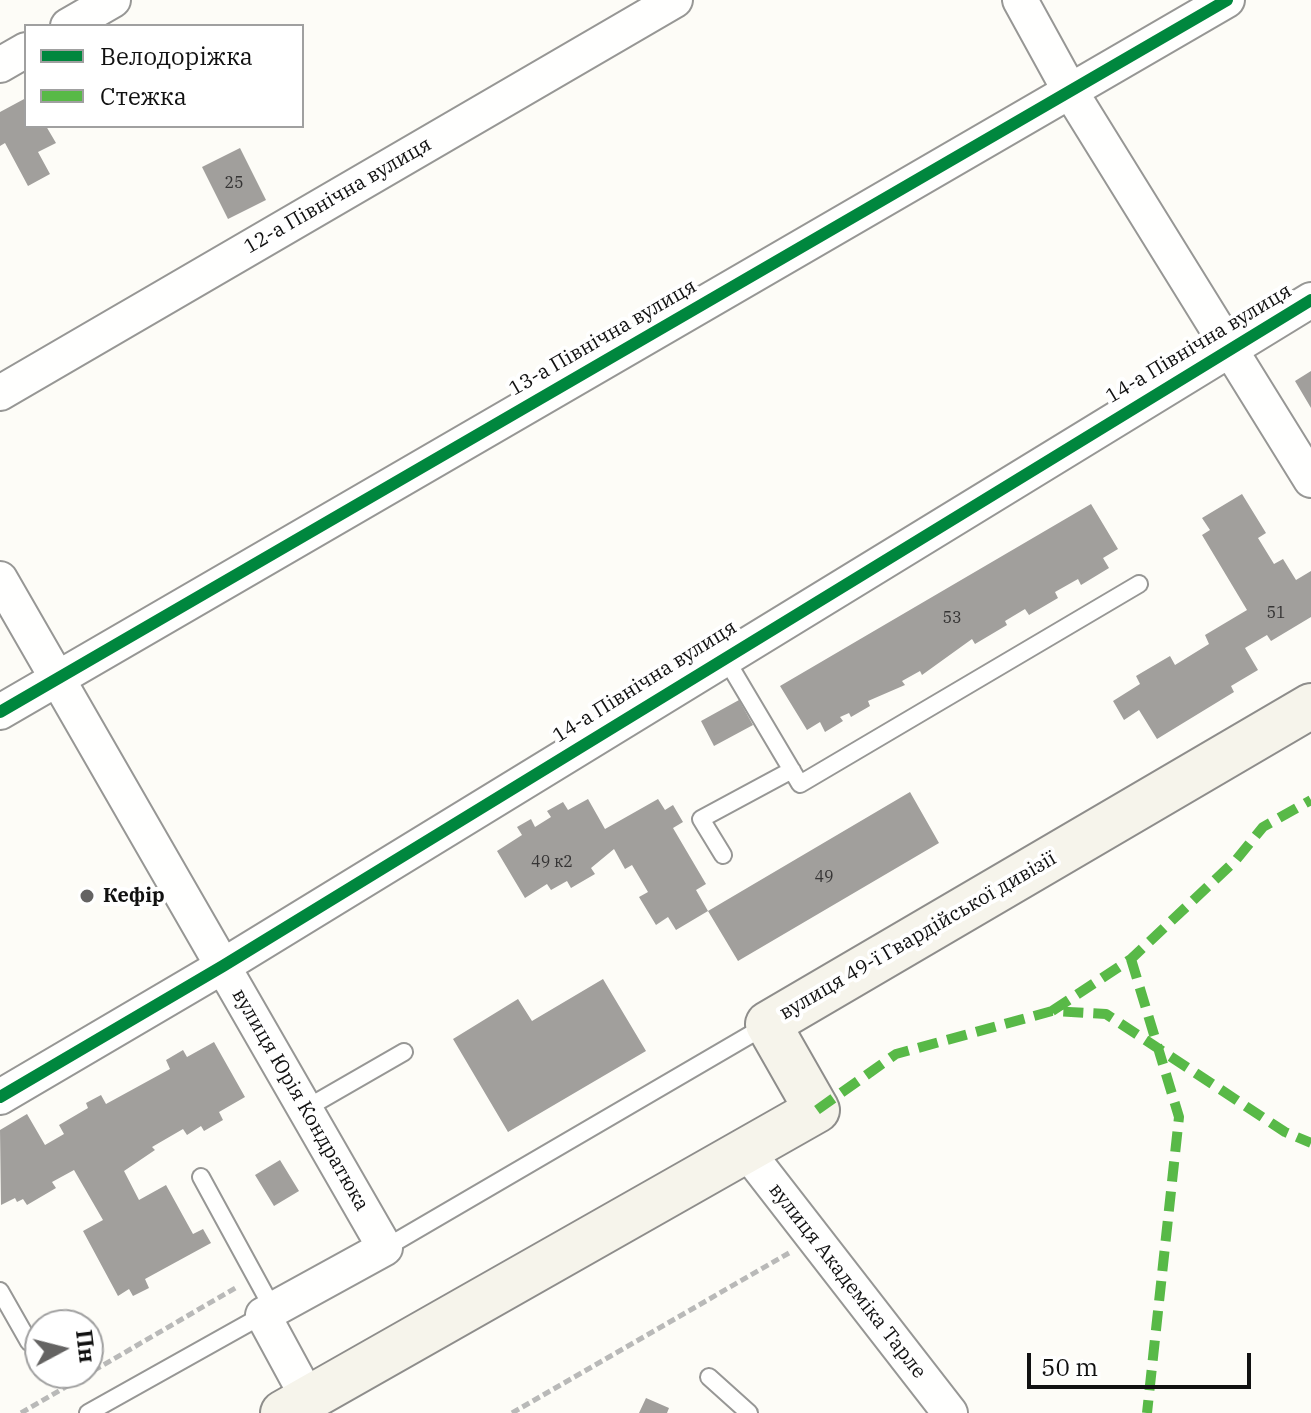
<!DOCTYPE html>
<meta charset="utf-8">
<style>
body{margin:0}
#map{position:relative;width:1311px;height:1413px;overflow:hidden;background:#fdfcf7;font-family:"IBM Plex Serif",serif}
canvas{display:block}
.legend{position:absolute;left:24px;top:24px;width:280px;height:104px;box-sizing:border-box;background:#fff;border:2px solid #a0a0a0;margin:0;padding:10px 14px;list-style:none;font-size:24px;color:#111}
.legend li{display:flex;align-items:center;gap:16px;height:40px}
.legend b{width:40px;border:2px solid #a0a0a0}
.north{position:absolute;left:24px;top:1309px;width:80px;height:80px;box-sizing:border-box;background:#fff;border:2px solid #a0a0a0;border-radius:50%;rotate:83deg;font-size:22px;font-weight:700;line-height:32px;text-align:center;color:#111}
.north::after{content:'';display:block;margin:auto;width:28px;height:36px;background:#646362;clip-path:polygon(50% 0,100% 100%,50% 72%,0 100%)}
.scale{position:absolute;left:1027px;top:1353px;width:224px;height:36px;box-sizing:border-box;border:4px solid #111;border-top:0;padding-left:10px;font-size:24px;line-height:28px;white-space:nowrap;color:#111;-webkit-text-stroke:6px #fff;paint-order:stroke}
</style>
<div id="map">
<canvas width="1311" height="1413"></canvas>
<ul class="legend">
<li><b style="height:10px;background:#00873e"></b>Велодоріжка</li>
<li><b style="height:10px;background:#58b947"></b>Стежка</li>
</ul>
<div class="north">Пн</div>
<div class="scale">50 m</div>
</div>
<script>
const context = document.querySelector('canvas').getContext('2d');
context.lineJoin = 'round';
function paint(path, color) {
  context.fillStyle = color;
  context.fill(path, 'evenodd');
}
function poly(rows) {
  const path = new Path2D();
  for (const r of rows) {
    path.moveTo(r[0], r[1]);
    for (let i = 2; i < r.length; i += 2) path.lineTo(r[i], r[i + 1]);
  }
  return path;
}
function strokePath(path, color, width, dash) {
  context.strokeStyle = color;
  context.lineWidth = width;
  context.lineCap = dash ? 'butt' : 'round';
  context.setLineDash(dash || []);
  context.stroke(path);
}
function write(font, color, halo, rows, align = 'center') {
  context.font = font + ' "IBM Plex Serif",serif';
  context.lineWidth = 8;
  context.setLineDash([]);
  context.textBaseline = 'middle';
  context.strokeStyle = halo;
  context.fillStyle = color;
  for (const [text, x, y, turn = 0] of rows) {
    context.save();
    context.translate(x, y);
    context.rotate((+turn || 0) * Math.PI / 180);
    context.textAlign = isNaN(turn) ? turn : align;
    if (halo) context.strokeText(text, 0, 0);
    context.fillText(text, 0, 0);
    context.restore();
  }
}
const building = poly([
 [26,98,26,126,46,126,56,143,38,152,50,174,28,186,5,143,0,146,0,112],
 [240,148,266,200,228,219,202,167],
 [1311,371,1311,408,1295,381],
 [1242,494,1266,533,1258,538,1274,564,1283,559,1296,580,1311,571,1311,617,1271,641,1267,635,1245,648,1258,670,1231,686,1234,692,1157,739,1139,710,1124,720,1113,701,1140,684,1136,676,1170,656,1175,665,1209,644,1205,635,1247,610,1202,535,1210,530,1202,518],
 [1091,504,1118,549,1103,558,1109,568,1081,585,1078,579,1055,592,1058,598,1029,615,1025,609,1005,621,1007,625,975,644,972,639,922,675,920,671,902,681,905,685,868,701,870,706,851,717,849,713,840,717,843,721,825,732,820,722,807,730,780,686],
 [739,700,753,725,714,746,701,721],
 [910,792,939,843,738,961,708,911],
 [588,799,605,829,658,799,665,810,673,805,683,822,673,828,706,884,696,890,708,911,676,930,668,917,656,925,639,897,648,892,632,865,625,869,614,849,591,868,595,874,571,888,567,881,551,890,547,884,525,898,497,851,522,835,517,827,531,819,535,827,551,817,547,811,563,802,568,810],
 [603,979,646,1051,508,1132,453,1039,518,999,532,1021],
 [214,1042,245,1097,219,1112,223,1120,204,1131,201,1126,187,1135,183,1129,152,1147,155,1150,124,1171,139,1200,166,1185,193,1234,203,1229,211,1243,145,1279,149,1288,133,1296,129,1289,118,1296,83,1231,103,1220,74,1170,52,1182,56,1188,27,1205,23,1199,17,1202,15,1198,1,1205,0,1130,27,1114,45,1145,64,1134,59,1125,88,1108,86,1103,101,1095,106,1104,170,1069,166,1060,183,1050,187,1057],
 [280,1160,299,1191,274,1206,255,1175],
 [646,1398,669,1408,667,1413,639,1413]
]);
const path = poly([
 [21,1413,237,1287],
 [512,1413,789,1253]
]);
const lane = poly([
 [724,656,800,784,1139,584],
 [723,855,701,819,792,770],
 [305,1109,404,1052],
 [201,1177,273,1309],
 [385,1248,767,1025],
 [0,1291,29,1342],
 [709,1377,749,1413],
 [88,1413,263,1315]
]);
const street = poly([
 [1020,0,1070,91,1311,480],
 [68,26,113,0],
 [0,65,26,50],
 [0,393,675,0],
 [0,579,385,1248,263,1315,308,1398],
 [0,712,1227,0],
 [0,1097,223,966,1311,300],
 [745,1149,950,1413]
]);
const secondary = poly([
 [283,1413,817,1110,768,1024,1311,706]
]);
const quiet = poly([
 [1131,959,1179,1117,1147,1413],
 [1052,1011,1131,959,1236,860,1263,827,1311,800],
 [817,1110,896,1054,1052,1011,1106,1014,1285,1132,1311,1143]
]);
const cycleway = poly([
 [0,712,1227,0],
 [0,1097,223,966,1311,300]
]);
const markers = [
 [87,896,8,"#646362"]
];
const numberNames = [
 ["25",234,183],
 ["51",1276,613],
 ["53",952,618],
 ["49 к2",552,862],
 ["49",824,877]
];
const streetNames = [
 ["12-а Північна вулиця",338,196,-30],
 ["13-а Північна вулиця",603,338,-30],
 ["14-а Північна вулиця",1199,344,-31],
 ["14-а Північна вулиця",645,682,-32],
 ["вулиця 49-ї Гвардійської дивізії",918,936,-30],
 ["вулиця Юрія Кондратюка",300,1100,60],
 ["вулиця Академіка Тарле",847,1281,52]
];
const poiNames = [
 ["Кефір",103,896]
];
paint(building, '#a19f9c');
strokePath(lane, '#979795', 20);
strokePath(street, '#979795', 38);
strokePath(secondary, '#8e8d8b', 48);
strokePath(path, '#b9b9b8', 5, [8, 4]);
strokePath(lane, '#fffffe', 16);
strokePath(street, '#fffffe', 34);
strokePath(secondary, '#f6f4eb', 44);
strokePath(quiet, '#58b947', 10, [20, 10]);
strokePath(cycleway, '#00873e', 12);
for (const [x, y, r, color] of markers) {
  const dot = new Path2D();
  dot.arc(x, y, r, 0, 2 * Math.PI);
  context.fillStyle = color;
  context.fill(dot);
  strokePath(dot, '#fff', 3);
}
write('16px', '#353434', null, numberNames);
write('20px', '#111', '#fff', streetNames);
write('bold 20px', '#111', '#fff', poiNames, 'left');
</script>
